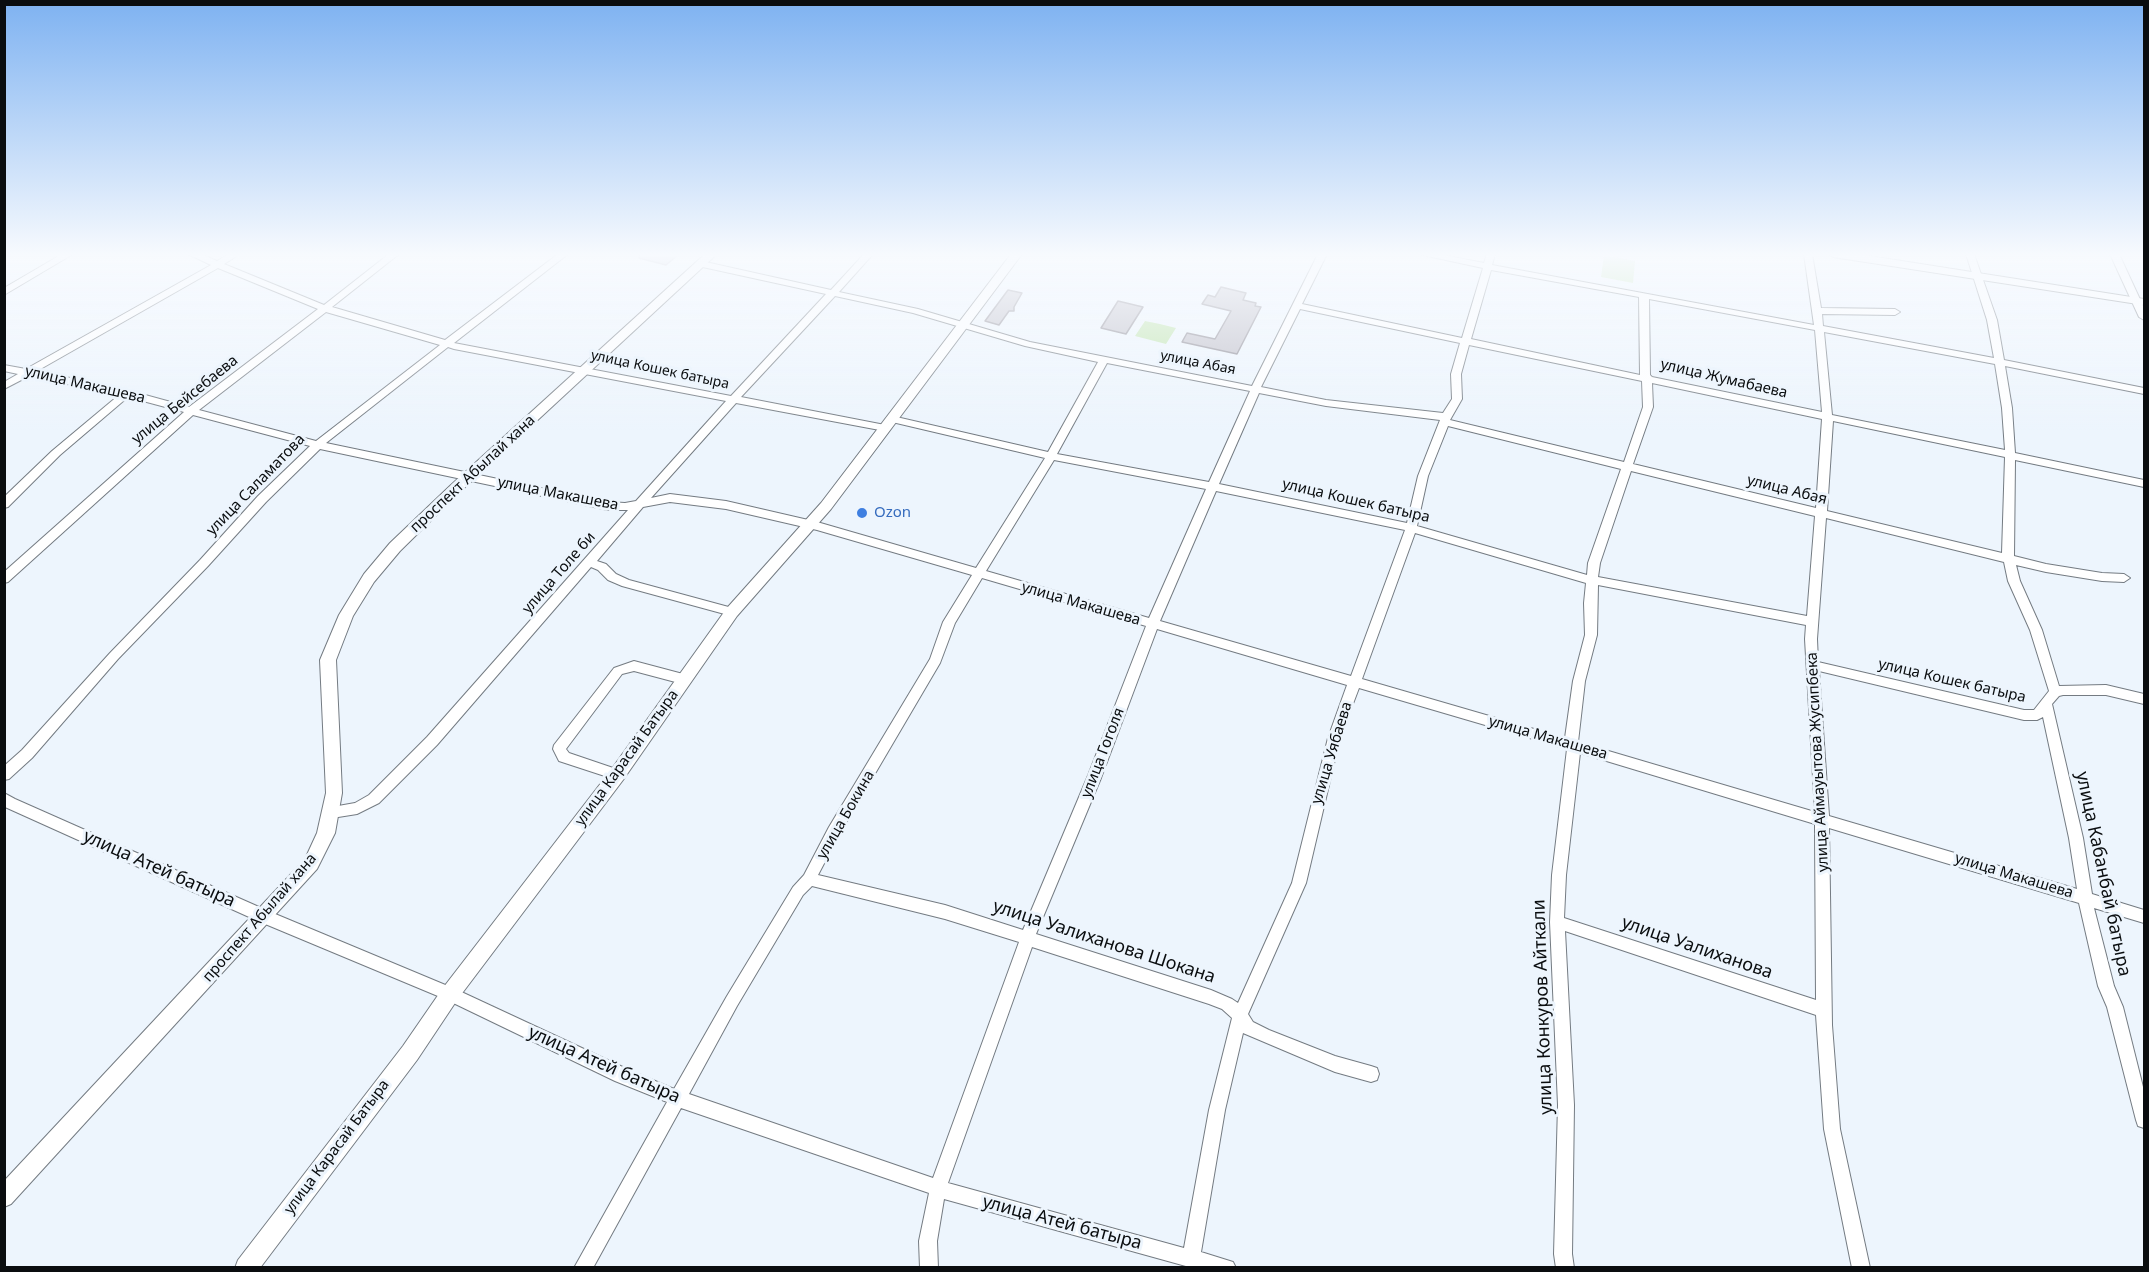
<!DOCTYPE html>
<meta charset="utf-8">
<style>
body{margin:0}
#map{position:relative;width:2149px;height:1272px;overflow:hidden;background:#edf5fd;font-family:"Noto Sans",sans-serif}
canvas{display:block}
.frame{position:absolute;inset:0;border:6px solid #0a0d0f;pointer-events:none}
</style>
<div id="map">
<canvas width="2149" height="1272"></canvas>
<div class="frame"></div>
</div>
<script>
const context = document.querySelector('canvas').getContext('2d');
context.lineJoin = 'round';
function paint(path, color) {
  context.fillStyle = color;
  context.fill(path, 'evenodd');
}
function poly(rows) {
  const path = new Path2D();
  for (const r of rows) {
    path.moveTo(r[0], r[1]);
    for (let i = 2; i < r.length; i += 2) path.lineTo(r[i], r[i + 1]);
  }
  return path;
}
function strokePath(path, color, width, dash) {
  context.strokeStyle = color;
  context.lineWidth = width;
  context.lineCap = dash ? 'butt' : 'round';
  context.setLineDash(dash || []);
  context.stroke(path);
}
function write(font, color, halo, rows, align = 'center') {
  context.font = font + ' "Noto Sans",sans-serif';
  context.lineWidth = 6;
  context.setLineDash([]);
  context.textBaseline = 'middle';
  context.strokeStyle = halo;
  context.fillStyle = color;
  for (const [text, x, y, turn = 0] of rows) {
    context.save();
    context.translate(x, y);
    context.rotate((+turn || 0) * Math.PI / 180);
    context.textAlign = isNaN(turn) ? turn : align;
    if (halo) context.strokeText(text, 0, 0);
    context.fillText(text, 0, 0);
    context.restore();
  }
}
const green = poly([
 [1604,255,1635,261,1633,283,1601,277],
 [1145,321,1160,324,1176,328,1166,344,1135,336]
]);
const building = poly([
 [640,254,679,254,666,265,639,258,640,254],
 [1221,287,1246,293,1243,300,1256,303,1255,306,1261,307,1237,354,1182,342,1187,333,1215,339,1231,311,1202,304,1208,295,1215,297,1221,287],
 [1008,290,1022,293,1014,307,1014,311,1009,311,999,325,985,321,1008,290],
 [1118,301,1143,307,1126,334,1101,328,1118,301]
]);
const minor = poly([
 [62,254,73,254,4,295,4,288,62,254],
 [188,254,201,254,217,261,229,254,240,254,224,264,324,305,389,254,399,254,332,307,445,340,558,254,568,254,454,343,731,396,826,294,698,266,698,262,701,261,831,290,864,254,873,254,839,292,918,309,1030,342,1252,386,1318,254,1327,254,1302,304,1462,338,1483,268,1418,254,1438,254,1484,263,1487,254,1495,254,1492,265,1814,325,1804,254,1812,254,1821,308,1895,309,1900,312,1895,315,1822,314,1823,326,1994,358,1987,320,1966,254,1974,254,1997,320,2004,360,2144,388,2144,394,2005,366,2012,408,2015,453,2144,480,2144,487,2015,460,2014,556,2046,564,2102,573,2124,574,2130,578,2124,582,2102,581,2046,572,2016,565,2020,581,2042,630,2059,686,2106,685,2144,694,2144,704,2106,695,2063,695,2059,696,2052,704,2083,838,2092,894,2144,910,2144,923,2094,908,2114,986,2123,1007,2144,1091,2144,1128,2138,1126,2136,1120,2107,1007,2098,986,2079,903,1829,828,1832,1025,1840,1129,1870,1268,1852,1268,1824,1129,1816,1015,1565,931,1574,1105,1572,1254,1574,1268,1556,1268,1554,1254,1558,1105,1550,922,1552,875,1567,749,1359,688,1340,738,1306,883,1248,1014,1253,1022,1269,1030,1335,1056,1371,1066,1377,1068,1379,1074,1377,1080,1371,1082,1335,1072,1243,1033,1225,1110,1201,1252,1233,1262,1236,1268,1193,1268,944,1199,937,1241,938,1268,920,1268,919,1241,929,1193,681,1108,593,1268,574,1268,667,1102,615,1081,445,999,258,921,5,807,4,793,15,799,268,911,455,989,627,1069,674,1089,727,996,793,887,804,875,829,827,930,659,943,622,972,575,817,530,726,509,670,502,643,507,597,561,606,564,616,574,629,580,736,609,738,612,736,615,732,616,622,586,608,580,598,570,591,567,437,745,379,803,357,814,332,818,327,816,325,812,327,808,355,803,369,795,427,737,628,510,608,510,320,449,266,502,208,566,118,659,32,758,9,779,4,780,4,766,22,750,110,653,200,560,258,496,310,446,193,415,8,582,4,583,4,572,184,412,128,397,60,455,8,507,4,508,4,497,52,451,119,395,29,376,4,389,4,382,18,374,4,371,4,365,26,369,211,265,188,254],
 [218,268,318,309,189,407,127,390,37,371,218,268],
 [1491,270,1639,297,1640,375,1471,339,1491,270],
 [835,296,913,313,1025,346,1098,362,1048,452,892,416,887,419,892,422,1045,458,976,568,817,522,726,501,670,494,651,498,736,403,885,431,889,430,890,428,885,425,741,397,835,296],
 [1649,299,1815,330,1822,412,1652,377,1650,375,1649,299],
 [1300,309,1460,343,1451,374,1452,399,1443,413,1326,400,1261,387,1300,309],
 [326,312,440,345,316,441,199,410,326,312],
 [1824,332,1995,364,2002,408,2005,450,1832,415,1824,332],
 [1469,345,1642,381,1643,407,1624,462,1450,420,1462,399,1461,374,1469,345],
 [448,347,454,349,726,401,636,501,625,503,608,502,326,443,448,347],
 [1107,363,1250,391,1209,482,1057,454,1107,363],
 [1652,383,1822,419,1816,508,1633,464,1653,407,1652,383],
 [1259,393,1326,406,1440,420,1418,476,1407,523,1219,484,1259,393],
 [1833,421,2005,457,2002,553,1827,511,1833,421],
 [1448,426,1621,469,1588,563,1587,575,1417,526,1428,476,1448,426],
 [1054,460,1206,489,1149,618,986,571,1054,460],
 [1631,471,1815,516,1807,616,1598,577,1600,563,1631,471],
 [1216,491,1405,530,1351,676,1160,621,1216,491],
 [1826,518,2004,562,2008,581,2030,630,2049,691,2034,710,2024,710,1818,662,1817,639,1826,518],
 [1415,533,1586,583,1584,603,1585,635,1573,681,1565,738,1362,679,1415,533],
 [982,578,1146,626,1087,778,1023,930,945,905,818,875,839,835,940,663,955,623,982,578],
 [1598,585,1806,625,1805,639,1815,812,1578,742,1585,681,1597,635,1598,585],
 [1157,629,1347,685,1328,738,1292,883,1238,1003,1232,999,1211,990,1036,934,1101,778,1157,629],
 [1819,671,2024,720,2037,720,2043,717,2069,838,2077,889,1829,816,1819,671],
 [1580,753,1815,824,1816,1000,1564,918,1566,875,1580,753],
 [812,886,945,919,1019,942,933,1178,689,1094,737,1006,803,895,812,886],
 [1032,947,1209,1004,1222,1009,1232,1018,1209,1110,1184,1248,948,1183,1032,947],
 [2110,254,2119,254,2144,308,2144,320,2139,317,2110,254],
 [634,661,683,674,687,676,689,679,687,682,683,684,634,671,622,674,566,749,569,753,622,771,624,775,622,779,617,780,559,761,553,749,554,745,614,668,634,661]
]);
const major = poly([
 [705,254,717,254,461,491,400,551,374,582,353,616,336,660,342,793,335,833,317,869,11,1204,4,1207,4,1181,305,859,317,833,326,793,320,660,339,615,364,574,390,543,451,485,705,254],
 [1011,254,1022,254,831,509,737,616,623,780,457,1000,417,1060,260,1268,235,1268,238,1260,403,1046,443,988,611,770,727,608,821,503,1011,254],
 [1828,254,1857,254,2144,299,2144,305,1833,257,1828,254]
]);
const markers = [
 [862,513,6,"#3f7fe0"]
];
const farStreetnames = [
 ["улица Абая",1198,363,11],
 ["улица Кошек батыра",660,370,12]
];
const streetNames = [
 ["улица Жумабаева",1724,379,13],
 ["улица Макашева",85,385,13],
 ["улица Бейсебаева",185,400,-39],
 ["проспект Абылай хана",473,474,-43],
 ["улица Саламатова",256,485,-46],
 ["улица Абая",1787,490,14],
 ["улица Макашева",558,494,11],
 ["улица Кошек батыра",1356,501,13],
 ["улица Толе би",559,573,-49],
 ["улица Макашева",1081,604,16],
 ["улица Кошек батыра",1952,681,13],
 ["улица Макашева",1548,738,16],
 ["улица Гоголя",1103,753,-69],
 ["улица Уябаева",1332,753,-73],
 ["улица Карасай Батыра",627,758,-54],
 ["улица Аймауытова Жусипбека",1818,762,-93],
 ["улица Бокина",846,815,-60],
 ["улица Макашева",2014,876,17],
 ["проспект Абылай хана",260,918,-49],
 ["улица Карасай Батыра",337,1147,-53]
];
const shopNames = [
 ["Ozon",874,513]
];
const nearStreetnames = [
 ["улица Атей батыра",159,869,24],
 ["улица Кабанбай батыра",2103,874,78],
 ["улица Уалиханова Шокана",1104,942,18],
 ["улица Уалиханова",1697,948,19],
 ["улица Конкуров Айткали",1543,1007,-92],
 ["улица Атей батыра",604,1065,24],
 ["улица Атей батыра",1062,1223,15]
];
paint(green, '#c1e5af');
paint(building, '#c1c0ca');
strokePath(building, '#8f8d97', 1.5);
strokePath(minor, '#747b82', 2);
strokePath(major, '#747b82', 2);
paint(minor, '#fff');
paint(major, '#fff');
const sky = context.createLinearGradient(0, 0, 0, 432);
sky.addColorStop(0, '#7eb2f1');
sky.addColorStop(0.59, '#f7fafe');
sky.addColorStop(1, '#f7fafe00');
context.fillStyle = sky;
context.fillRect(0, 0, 2149, 432);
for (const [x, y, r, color] of markers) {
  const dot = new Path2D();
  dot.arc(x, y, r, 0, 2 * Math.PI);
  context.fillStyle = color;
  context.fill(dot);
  strokePath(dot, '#edf5fd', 2);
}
write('14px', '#0a0d0f', '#edf5fd', farStreetnames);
write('15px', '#0a0d0f', '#edf5fd', streetNames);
write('15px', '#366cbe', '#edf5fd', shopNames, 'left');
write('18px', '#0a0d0f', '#edf5fd', nearStreetnames);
</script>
